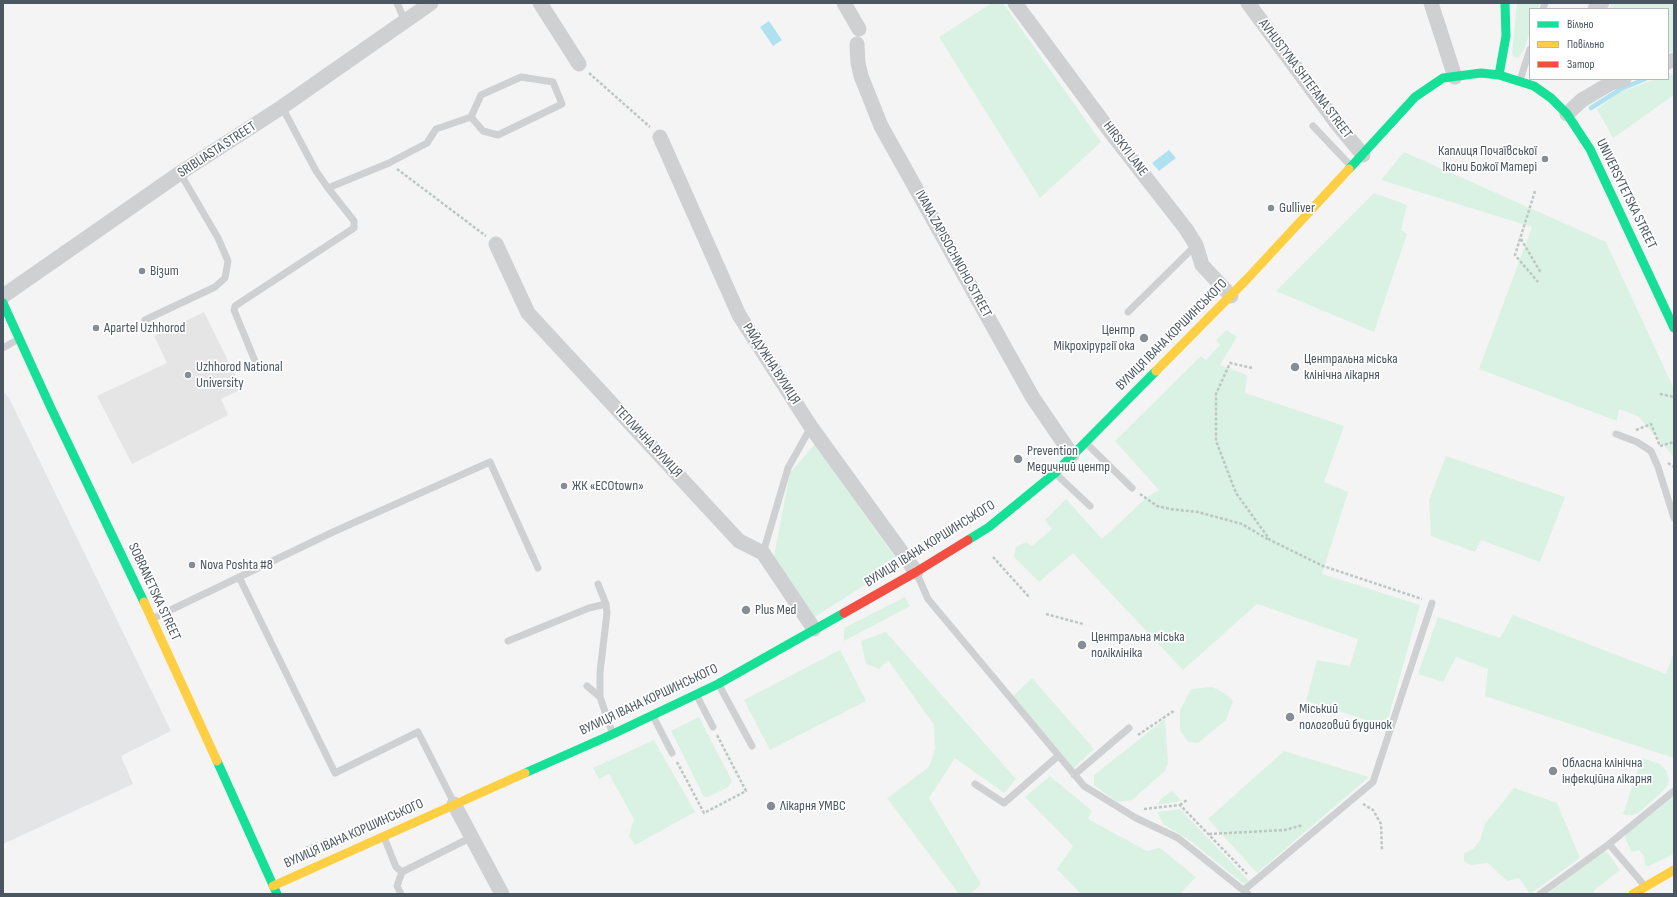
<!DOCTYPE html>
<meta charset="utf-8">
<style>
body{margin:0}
#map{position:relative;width:1677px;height:897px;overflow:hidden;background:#f4f4f4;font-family:"Sofia Sans Condensed",sans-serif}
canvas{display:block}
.frame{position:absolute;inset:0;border:4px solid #4a5661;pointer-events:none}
.legend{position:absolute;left:1529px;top:8px;width:140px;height:72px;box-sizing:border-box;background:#fff;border:1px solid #b7bbc0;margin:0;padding:5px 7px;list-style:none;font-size:12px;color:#4a5661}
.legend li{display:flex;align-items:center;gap:8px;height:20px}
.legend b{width:20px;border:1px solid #b7bbc0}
</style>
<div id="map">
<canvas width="1677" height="897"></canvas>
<div class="frame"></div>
<ul class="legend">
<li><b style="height:5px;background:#16e098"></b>Вільно</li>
<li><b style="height:5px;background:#ffcf43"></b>Повільно</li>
<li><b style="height:5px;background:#f24e42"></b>Затор</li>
</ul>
</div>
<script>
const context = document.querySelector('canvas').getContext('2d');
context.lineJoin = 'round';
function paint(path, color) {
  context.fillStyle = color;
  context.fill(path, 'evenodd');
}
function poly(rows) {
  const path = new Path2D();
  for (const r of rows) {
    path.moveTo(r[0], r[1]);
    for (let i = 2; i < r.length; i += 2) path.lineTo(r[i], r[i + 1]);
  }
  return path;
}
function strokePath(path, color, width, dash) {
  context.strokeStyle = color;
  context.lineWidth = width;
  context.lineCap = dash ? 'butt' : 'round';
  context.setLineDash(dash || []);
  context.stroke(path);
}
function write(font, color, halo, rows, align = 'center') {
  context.font = font + ' "Sofia Sans Condensed",sans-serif';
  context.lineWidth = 3.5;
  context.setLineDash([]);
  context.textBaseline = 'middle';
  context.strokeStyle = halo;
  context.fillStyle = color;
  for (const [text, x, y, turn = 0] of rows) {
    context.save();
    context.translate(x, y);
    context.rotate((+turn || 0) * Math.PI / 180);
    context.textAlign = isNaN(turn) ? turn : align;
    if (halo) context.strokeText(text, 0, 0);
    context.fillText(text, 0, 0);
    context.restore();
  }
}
const education = poly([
 [204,312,242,389,221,399,228,415,132,464,97,396,167,363,154,336]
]);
const airport = poly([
 [3,391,9,398,171,731,121,756,133,784,3,844]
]);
const green = poly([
 [992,3,1003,3,1101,142,1040,198,939,37],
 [1517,3,1540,3,1538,9,1530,9,1530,31,1524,50,1519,57,1515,58,1512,54],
 [1613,3,1674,3,1674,51,1668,53,1668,9,1608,9],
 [1674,73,1674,95,1613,138,1597,109,1618,93,1656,79,1668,79,1668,75],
 [1404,152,1606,242,1674,389,1674,457,1638,416,1619,409,1617,421,1479,369,1532,227,1381,180],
 [1374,193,1407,205,1401,230,1407,234,1374,332,1276,291],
 [1226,330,1237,337,1220,365,1247,375,1245,393,1344,426,1324,482,1348,492,1322,574,1420,605,1386,726,1306,701,1317,660,1350,666,1358,639,1257,604,1183,670,1073,553,1039,582,1014,557,1016,547,1026,542,1032,546,1052,529,1045,520,1066,499,1102,539,1146,498,1159,490,1115,441,1201,356,1206,360,1220,345,1216,340],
 [815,444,899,563,815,617,774,556,790,473],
 [1446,456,1565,497,1540,562,1481,540,1475,552,1431,536,1429,500],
 [905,597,910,606,844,641,844,628],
 [1513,615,1666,674,1674,652,1674,758,1485,696,1488,669,1456,657,1443,682,1418,674,1438,617,1500,638],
 [886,632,1016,779,1004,793,955,758,929,798,981,884,971,894,959,894,887,798,929,767,935,749,934,725,888,660,879,669,866,664,861,641],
 [840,650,866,701,770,750,744,700],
 [1032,678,1094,749,1074,768,1013,696],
 [1212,687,1226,694,1233,701,1226,720,1198,743,1188,742,1180,730,1180,710,1191,689],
 [699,717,732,781,728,787,708,797,704,797,671,731],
 [1165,719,1168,763,1165,771,1132,800,1117,802,1094,785,1094,775],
 [654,740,695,812,635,845,629,836,634,819,609,774,599,779,593,768],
 [1284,751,1369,777,1257,873,1208,819],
 [1642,758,1660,764,1666,770,1669,780,1668,785,1662,792,1638,813,1633,815,1626,815,1623,814],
 [1050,776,1092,811,1088,819,1147,851,1160,848,1196,877,1180,894,1081,894,1057,869,1073,846,1025,797],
 [1514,788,1557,803,1580,858,1530,894,1519,878,1507,881,1488,863,1471,865,1464,861,1464,853,1473,849,1480,840,1485,824],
 [1172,791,1182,801,1157,805,1162,798],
 [1674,796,1674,854,1649,866,1645,866,1644,856,1639,850,1631,852,1625,837,1628,832],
 [1180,809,1249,881,1245,885,1188,839,1163,824,1157,812],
 [1602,852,1607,852,1620,870,1593,891,1595,894,1547,894]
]);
const water = poly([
 [769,21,782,40,773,46,760,27],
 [1169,150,1176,158,1159,171,1152,163]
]);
const stream = poly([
 [1591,108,1621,89,1645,79]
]);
const path = poly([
 [589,73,650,127],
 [397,169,486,236],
 [1535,191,1515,255,1538,282],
 [1521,239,1541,273],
 [1252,368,1230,363,1216,394,1216,441,1236,493,1270,540,1323,566,1422,599],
 [1660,394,1674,397],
 [1636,430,1651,424,1660,446,1674,442],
 [1668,463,1674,467],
 [1140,494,1157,506,1170,509,1198,512,1242,524,1269,540],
 [993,557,1030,598],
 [1046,614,1083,624],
 [1138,735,1175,710],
 [677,762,704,813,746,791,717,735],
 [1363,804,1373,810,1381,824,1382,851],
 [1180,805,1187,800],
 [1144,809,1180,805,1247,874],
 [1209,834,1285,830,1303,825],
 [306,848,327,839]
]);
const lane = poly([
 [397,3,405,21],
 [1543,9,1545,3],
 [521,77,553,82,562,104,498,135,483,131,471,117,481,95,521,77],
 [1520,80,1530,49],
 [282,107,316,171,328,188,389,163,427,143,436,129,471,117],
 [1313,126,1350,165],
 [1128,312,1196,245],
 [145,320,215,287,225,278,228,261,218,238,180,173],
 [3,348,17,340],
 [255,361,234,310,235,306,354,228,354,221,328,188],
 [1616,434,1637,442,1651,451,1658,467,1674,518],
 [1086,443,1132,488],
 [1056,474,1090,506],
 [763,553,788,468,811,427],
 [917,574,928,599,1084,786,1136,818,1178,838,1248,894],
 [239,577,335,773,418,732,454,803],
 [598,584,606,604,607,613,600,672,600,697,612,732],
 [154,618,333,532,490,462,538,568],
 [508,641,589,608,606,604],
 [719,685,752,746],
 [587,686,600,697],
 [697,696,713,727],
 [653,716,672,753],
 [1074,775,1129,728],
 [975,784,1004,803,1058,756],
 [384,837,396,867,402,872,472,837],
 [1609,844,1644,885],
 [1244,890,1373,782,1432,603],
 [401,894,397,886,402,872],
 [1540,894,1609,844,1674,791]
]);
const street = poly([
 [540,3,579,64],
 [844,3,859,29],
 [1015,3,1115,138,1186,229,1196,245,1202,265,1231,296],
 [1248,3,1338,125,1363,155],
 [1431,3,1455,77],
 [1595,9,1602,3],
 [857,44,858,63,861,76,881,126,1033,398,1072,455],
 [1668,62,1674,60],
 [1567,114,1582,100,1611,83,1624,79],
 [660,137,739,315,811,427,916,572],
 [496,244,528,313,739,541,763,553,814,629],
 [3,296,180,173,282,107,431,3],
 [454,804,502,894]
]);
const fast = poly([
 [1499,75,1506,36,1505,3],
 [1349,169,1415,97,1443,78,1481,73,1499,75,1534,86,1551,98,1567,114,1590,149,1674,328],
 [3,303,51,408,144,602],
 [968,540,989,527,1055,473,1156,371],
 [217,761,277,894],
 [525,773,613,734,718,684,844,613]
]);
const slow = poly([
 [1156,371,1247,279,1349,169],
 [144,602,217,761],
 [273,886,525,773],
 [1633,894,1674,870]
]);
const jam = poly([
 [844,613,916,572,968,540]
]);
const markers = [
 [1545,159,4,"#868d94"],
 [1271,208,4,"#868d94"],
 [142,271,4,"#868d94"],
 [96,328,4,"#868d94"],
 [1144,338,5,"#868d94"],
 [1295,367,5,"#868d94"],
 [188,375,4,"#868d94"],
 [1018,459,5,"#868d94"],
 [564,486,4,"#868d94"],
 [192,565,4,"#868d94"],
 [746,610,5,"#868d94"],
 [1082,645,5,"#868d94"],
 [1290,717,5,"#868d94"],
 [1553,771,5,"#868d94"],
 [771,806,5,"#868d94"]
];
const streetNames = [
 ["AVHUSTYNA SHTEFANA STREET",1305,79,53],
 ["HIRSKYI LANE",1125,149,53],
 ["SRIBLIASTA STREET",217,150,-33],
 ["UNIVERSYTETSKA STREET",1626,194,64],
 ["IVANA ZAPISOCHNOHO STREET",953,254,61],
 ["ВУЛИЦЯ ІВАНА КОРШИНСЬКОГО",1172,335,-45],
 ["РАЙДУЖНА ВУЛИЦЯ",771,364,57],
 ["ТЕПЛИЧНА ВУЛИЦЯ",648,442,47],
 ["ВУЛИЦЯ ІВАНА КОРШИНСЬКОГО",930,544,-32],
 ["SOBRANETSKA STREET",154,592,65],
 ["ВУЛИЦЯ ІВАНА КОРШИНСЬКОГО",649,700,-25],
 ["ВУЛИЦЯ ІВАНА КОРШИНСЬКОГО",354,834,-24]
];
const poiNames = [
 ["Каплиця Почаївської",1537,151,"right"],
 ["Ікони Божої Матері",1537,167,"right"],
 ["Gulliver",1279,208],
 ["Візит",150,271],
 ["Apartel Uzhhorod",104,328],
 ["Центр",1135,330,"right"],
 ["Мікрохірургії ока",1135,346,"right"],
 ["Центральна міська",1304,359],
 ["клінічна лікарня",1304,375],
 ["Uzhhorod National",196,367],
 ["University",196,383],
 ["Prevention",1027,451],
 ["Медичний центр",1027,467],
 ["ЖК «ECOtown»",572,486],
 ["Nova Poshta #8",200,565],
 ["Plus Med",755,610],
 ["Центральна міська",1091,637],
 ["поліклініка",1091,653],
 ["Міський",1299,709],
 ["пологовий будинок",1299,725],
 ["Обласна клінічна",1562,763],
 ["інфекційна лікарня",1562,779],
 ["Лікарня УМВС",780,806]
];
paint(education, '#e6e5e6');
paint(airport, '#e4e5e7');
paint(green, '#d9f2e3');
paint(water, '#aee2f0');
strokePath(stream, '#aee2f0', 4.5);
strokePath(path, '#bcc7c4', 2.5, [3, 2]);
strokePath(lane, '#ced0d2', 7);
strokePath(street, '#ced0d2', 15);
strokePath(fast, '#16e098', 9);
strokePath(slow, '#ffcf43', 9);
strokePath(jam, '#f24e42', 9);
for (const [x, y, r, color] of markers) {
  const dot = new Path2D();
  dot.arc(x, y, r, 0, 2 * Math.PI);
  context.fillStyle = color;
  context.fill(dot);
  strokePath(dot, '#fff', 1.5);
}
write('14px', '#4a5661', '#fff', streetNames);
write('14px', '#4a5661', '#fff', poiNames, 'left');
</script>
